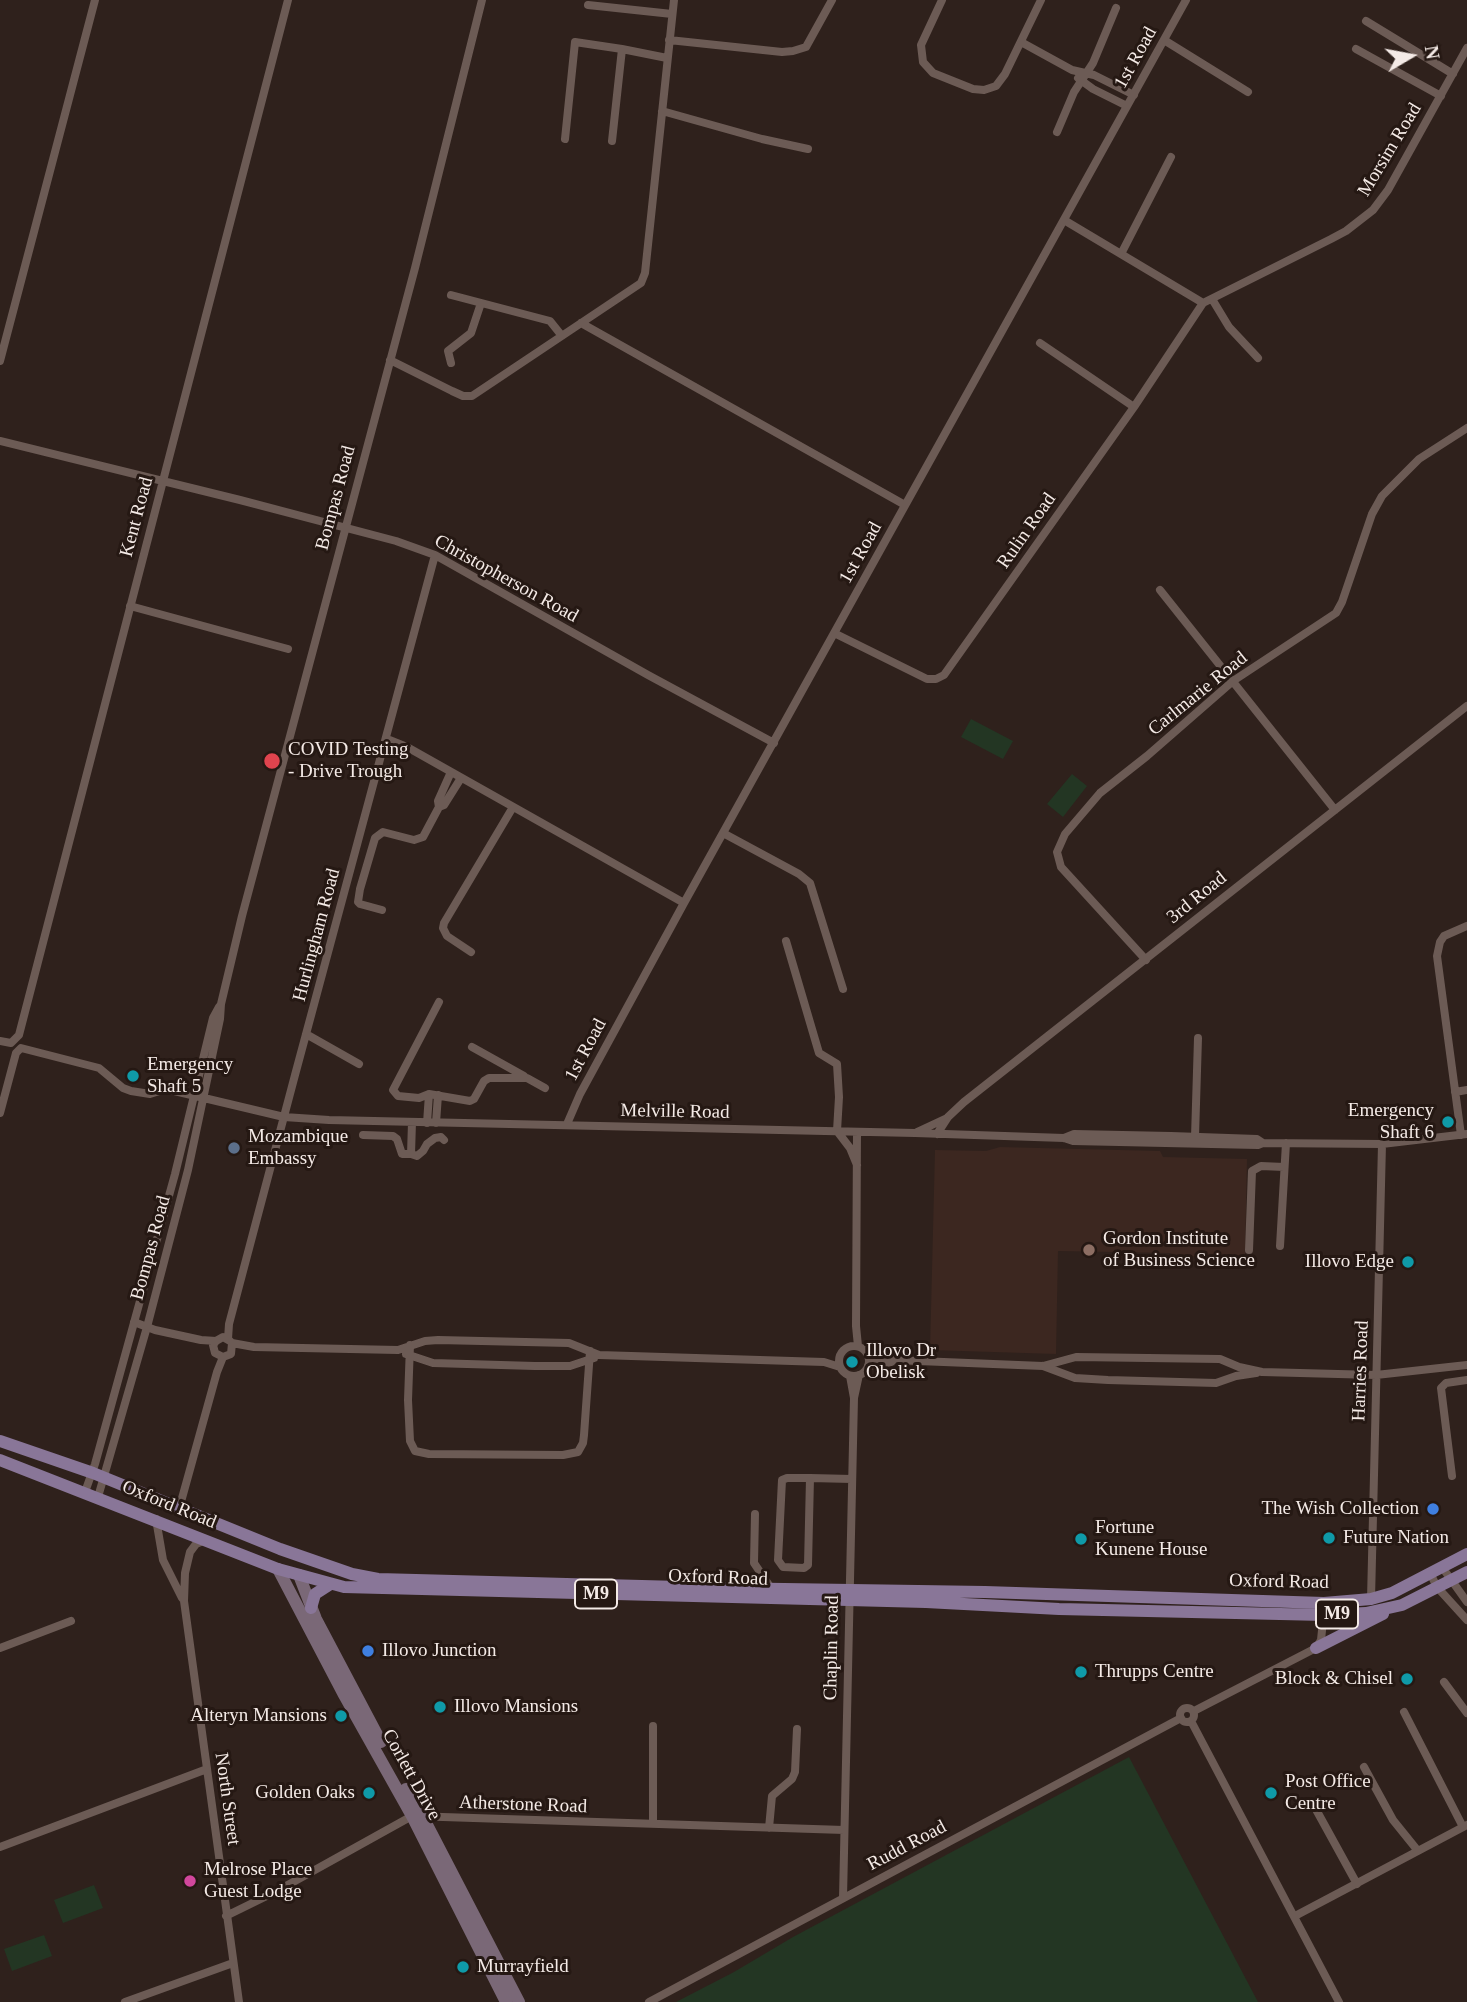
<!DOCTYPE html>
<style>
body{margin:0}
#map{position:relative;width:1467px;height:2002px;overflow:hidden;background:#2f211c;font-family:Georgia,serif}
canvas{display:block}
.north{position:absolute;left:1376px;top:21px;width:70px;height:70px;-webkit-text-stroke:5px #251813;paint-order:stroke;rotate:80deg;font-size:19px;font-weight:700;line-height:28px;text-align:center;color:#f4eae6}
.north::after{content:'';display:block;margin:auto;width:24px;height:32px;background:#f4eae6;clip-path:polygon(50% 0,100% 100%,50% 72%,0 100%)}
</style>
<div id="map">
<canvas width="1467" height="2002"></canvas>
<div class="north">N</div>
</div>
<script>
const context = document.querySelector('canvas').getContext('2d');
context.lineJoin = 'round';
function paint(path, color) {
  context.fillStyle = color;
  context.fill(path, 'evenodd');
}
function poly(rows) {
  const path = new Path2D();
  for (const r of rows) {
    if (r.length === 3) {
      path.moveTo(r[0] + r[2], r[1]);
      path.arc(r[0], r[1], r[2], 0, 2 * Math.PI);
      continue;
    }
    path.moveTo(r[0], r[1]);
    for (let i = 2; i < r.length; i += 2) path.lineTo(r[i], r[i + 1]);
  }
  return path;
}
function strokePath(path, color, width, dash) {
  context.strokeStyle = color;
  context.lineWidth = width;
  context.lineCap = dash ? 'butt' : 'round';
  context.setLineDash(dash || []);
  context.stroke(path);
}
function write(font, color, halo, rows, align = 'center') {
  context.font = font + ' Georgia,serif';
  context.lineWidth = 6;
  context.setLineDash([]);
  context.textBaseline = 'middle';
  context.strokeStyle = halo;
  context.fillStyle = color;
  for (const [text, x, y, turn = 0] of rows) {
    context.save();
    context.translate(x, y);
    context.rotate((+turn || 0) * Math.PI / 180);
    context.textAlign = isNaN(turn) ? turn : align;
    if (halo) context.strokeText(text, 0, 0);
    context.fillText(text, 0, 0);
    context.restore();
  }
}
const built = poly([
 [1000,1147,1160,1151,1163,1157,1247,1159,1245,1257,1182,1256,1169,1253,1058,1251,1056,1354,930,1350,935,1150,986,1151]
]);
const green = poly([
 [971,719,1013,741,1003,759,961,737],
 [1072,774,1087,786,1063,817,1047,804],
 [1129,1757,1258,2002,676,2002,734,1972,793,1937],
 [94,1885,103,1908,63,1923,54,1900],
 [44,1935,52,1956,12,1971,4,1949]
]);
const street = poly([
 [942,0,921,45,923,62,933,73,973,89,984,90,996,86,1005,74,1041,0],
 [588,5,672,14],
 [1366,21,1453,74],
 [669,40,782,52,793,51,806,47,832,0],
 [1164,40,1248,92],
 [1021,42,1072,70,1094,75,1134,95],
 [1356,49,1441,96],
 [1078,78,1093,89,1127,106],
 [662,111,762,139,808,149],
 [1057,132,1074,92,1093,63,1116,8],
 [565,139,575,42,622,49,667,58],
 [612,141,622,49],
 [1064,220,1203,303],
 [1121,254,1171,157],
 [451,295,550,321,562,336],
 [1212,299,1229,327,1258,358],
 [581,323,905,505],
 [1040,343,1134,407],
 [390,360,452,391,463,396,472,396,641,283,645,273,674,0],
 [0,361,95,0],
 [451,363,448,351,471,333,481,303],
 [0,441,240,500,396,541,435,555,648,675,774,743],
 [1160,590,1335,810],
 [130,606,288,649],
 [834,633,927,679,936,679,944,675,1134,407,1203,303,1331,239,1346,231,1373,210,1388,190,1467,48],
 [387,739,407,747,684,903],
 [439,807,444,805,461,778],
 [723,833,799,874,810,883,843,989],
 [382,910,360,904,358,902,360,889,375,838,383,832,414,840,423,837,439,807,438,801,451,772],
 [786,941,819,1053,837,1064,839,1097,837,1131,850,1148,857,1165],
 [471,952,447,936,443,928,444,923,513,807],
 [1146,960,1061,867,1057,852,1065,834,1100,793,1147,756,1233,681,1336,613,1342,602,1372,514,1382,496,1419,459,1467,428],
 [439,1002,393,1090,398,1096,419,1098,429,1094,470,1101,474,1099,484,1081,489,1078,527,1078,545,1088],
 [306,1034,359,1064],
 [0,1041,11,1043,19,1035,288,0],
 [472,1047,524,1076],
 [1455,1092,1467,1090],
 [0,1113,16,1053,21,1048,99,1068,123,1088,131,1091,150,1094,166,1089,284,1117,329,1120,915,1133,1064,1138,1073,1141,1258,1145,1263,1143,1382,1144,1467,1134],
 [427,1123,429,1094],
 [436,1123,438,1095],
 [567,1124,580,1094,684,903,1186,0],
 [857,1132,856,1326,858,1346],
 [917,1132,947,1118],
 [937,1134,948,1117,964,1102,1467,706],
 [363,1135,393,1136,397,1139,402,1154,411,1154,412,1122],
 [1461,1135,1437,956,1440,942,1444,936,1467,926],
 [1195,1137,1198,1038],
 [1064,1138,1074,1134,1171,1136,1257,1139,1263,1143],
 [411,1154,417,1156,423,1151,427,1144,435,1138,441,1137,444,1140],
 [1280,1246,1286,1143],
 [1249,1250,1252,1171,1261,1166,1284,1167],
 [134,1322,155,1330,201,1340,216,1341,223,1337,230,1341],
 [228,1339,229,1324,295,1075,435,555],
 [216,1341,213,1345,215,1353,223,1357,231,1354,232,1343],
 [232,1343,254,1347,398,1350,425,1341,438,1340,569,1343,599,1355,824,1362,840,1367],
 [410,1345,408,1400,410,1441,415,1451,429,1454,563,1455,578,1452,583,1443,584,1435,590,1351],
 [854,1361,15],
 [406,1354,433,1363,535,1366,570,1366,594,1358],
 [869,1359,1043,1366,1076,1357,1220,1359,1239,1367,1262,1372,1376,1375,1467,1365],
 [868,1366,891,1362],
 [1043,1366,1075,1378,1108,1380,1216,1383,1236,1376,1256,1373],
 [854,1398,859,1375],
 [1452,1476,1441,1388,1446,1383,1467,1380],
 [810,1478,808,1565,804,1568,783,1567,778,1560,782,1480,787,1478,810,1478,852,1479],
 [85,1492,95,1464,175,1174,213,1018,219,1007],
 [98,1497,147,1327,188,1170,220,1019,221,1004,242,916,415,268,482,0],
 [179,1509,217,1372,223,1357],
 [755,1514,754,1563,771,1588],
 [156,1519,163,1560,182,1598],
 [205,1540,196,1544,190,1552,185,1573,184,1601,239,2002],
 [1442,1567,1467,1602],
 [1430,1573,1437,1587,1467,1620],
 [1371,1599,1382,1144],
 [0,1648,71,1621],
 [1444,1682,1467,1713],
 [1187,1715,7],
 [1194,1711,1316,1648,1321,1640,1324,1611],
 [1404,1712,1463,1827],
 [1191,1721,1339,2002],
 [1364,1767,1393,1820,1418,1851],
 [1313,1804,1357,1884],
 [653,1824,653,1726],
 [769,1828,772,1796,792,1779,795,1772,797,1729],
 [0,1847,207,1769],
 [843,1898,854,1398,850,1376],
 [226,1916,277,1891,412,1816,844,1830],
 [1295,1916,1467,1825],
 [125,2002,233,1963],
 [649,2002,1181,1718]
]);
const secondary = poly([
 [278,1569,343,1693,412,1816,506,2002],
 [299,1575,316,1619,381,1742],
 [406,1789,423,1817,519,2002]
]);
const primary = poly([
 [0,1441,93,1473,280,1549,352,1574,378,1579,717,1588,985,1592,1324,1603,1371,1599,1392,1593,1467,1554],
 [0,1460,278,1569,344,1587,926,1602,1059,1609,1324,1615,1366,1613,1402,1605,1467,1572],
 [311,1608,315,1594,329,1585],
 [1316,1648,1383,1614]
]);
const markers = [
 [272,761,9,"#e0444e"],
 [133,1076,7,"#0f9aa8"],
 [1448,1122,7,"#0f9aa8"],
 [234,1148,7,"#5c6f8a"],
 [1089,1250,7,"#8d6e63"],
 [1408,1262,7,"#0f9aa8"],
 [852,1362,7,"#0f9aa8"],
 [1433,1509,7,"#3f7fe0"],
 [1329,1538,7,"#0f9aa8"],
 [1081,1539,7,"#0f9aa8"],
 [368,1651,7,"#3f7fe0"],
 [1081,1672,7,"#0f9aa8"],
 [1407,1679,7,"#0f9aa8"],
 [440,1707,7,"#0f9aa8"],
 [341,1716,7,"#0f9aa8"],
 [369,1793,7,"#0f9aa8"],
 [1271,1793,7,"#0f9aa8"],
 [190,1881,7,"#d1479c"],
 [463,1967,7,"#0f9aa8"]
];
const shields = [
 [596,1594,42],
 [1337,1614,42]
];
const shieldNames = [
 ["M9",596,1594],
 ["M9",1337,1614]
];
const streetNames = [
 ["1st Road",1136,58,-61],
 ["Morsim Road",1390,150,-59],
 ["Bompas Road",336,498,-75],
 ["Kent Road",137,517,-75],
 ["Rulin Road",1027,531,-55],
 ["1st Road",861,553,-61],
 ["Christopherson Road",506,579,29],
 ["Carlmarie Road",1198,694,-39],
 ["3rd Road",1197,898,-39],
 ["Hurlingham Road",317,935,-75],
 ["1st Road",586,1050,-62],
 ["Melville Road",675,1112,1],
 ["Bompas Road",151,1248,-75],
 ["Harries Road",1361,1371,-88],
 ["Oxford Road",169,1505,22],
 ["Oxford Road",718,1578,2],
 ["Oxford Road",1279,1582,1],
 ["Chaplin Road",832,1648,-89],
 ["Corlett Drive",411,1775,61],
 ["North Street",227,1799,82],
 ["Atherstone Road",523,1805,2],
 ["Rudd Road",907,1846,-28]
];
const poiNames = [
 ["COVID Testing",288,750],
 ["- Drive Trough",288,772],
 ["Emergency",147,1065],
 ["Shaft 5",147,1087],
 ["Emergency",1434,1111,"right"],
 ["Shaft 6",1434,1133,"right"],
 ["Mozambique",248,1137],
 ["Embassy",248,1159],
 ["Gordon Institute",1103,1239],
 ["of Business Science",1103,1261],
 ["Illovo Edge",1394,1262,"right"],
 ["Illovo Dr",866,1351],
 ["Obelisk",866,1373],
 ["The Wish Collection",1419,1509,"right"],
 ["Fortune",1095,1528],
 ["Kunene House",1095,1550],
 ["Future Nation",1343,1538],
 ["Illovo Junction",382,1651],
 ["Thrupps Centre",1095,1672],
 ["Block & Chisel",1393,1679,"right"],
 ["Illovo Mansions",454,1707],
 ["Alteryn Mansions",327,1716,"right"],
 ["Post Office",1285,1782],
 ["Centre",1285,1804],
 ["Golden Oaks",355,1793,"right"],
 ["Melrose Place",204,1870],
 ["Guest Lodge",204,1892],
 ["Murrayfield",477,1967]
];
paint(built, '#3c2720');
paint(green, '#233623');
strokePath(street, '#6c5b55', 8);
strokePath(secondary, '#7a6877', 12);
strokePath(primary, '#897698', 12);
for (const [x, y, r, color] of markers) {
  const dot = new Path2D();
  dot.arc(x, y, r, 0, 2 * Math.PI);
  context.fillStyle = color;
  context.fill(dot);
  strokePath(dot, '#251813', 2.5);
}
for (const [x, y, w] of shields) {
  const box = new Path2D();
  box.roundRect(x - w / 2, y - 14.5, w, 29, 5);
  context.fillStyle = '#251813';
  context.fill(box);
  strokePath(box, '#f4eae6', 2);
}
write('bold 18px', '#f4eae6', null, shieldNames);
write('19px', '#f4eae6', '#251813', streetNames);
write('19px', '#f4eae6', '#251813', poiNames, 'left');
</script>
